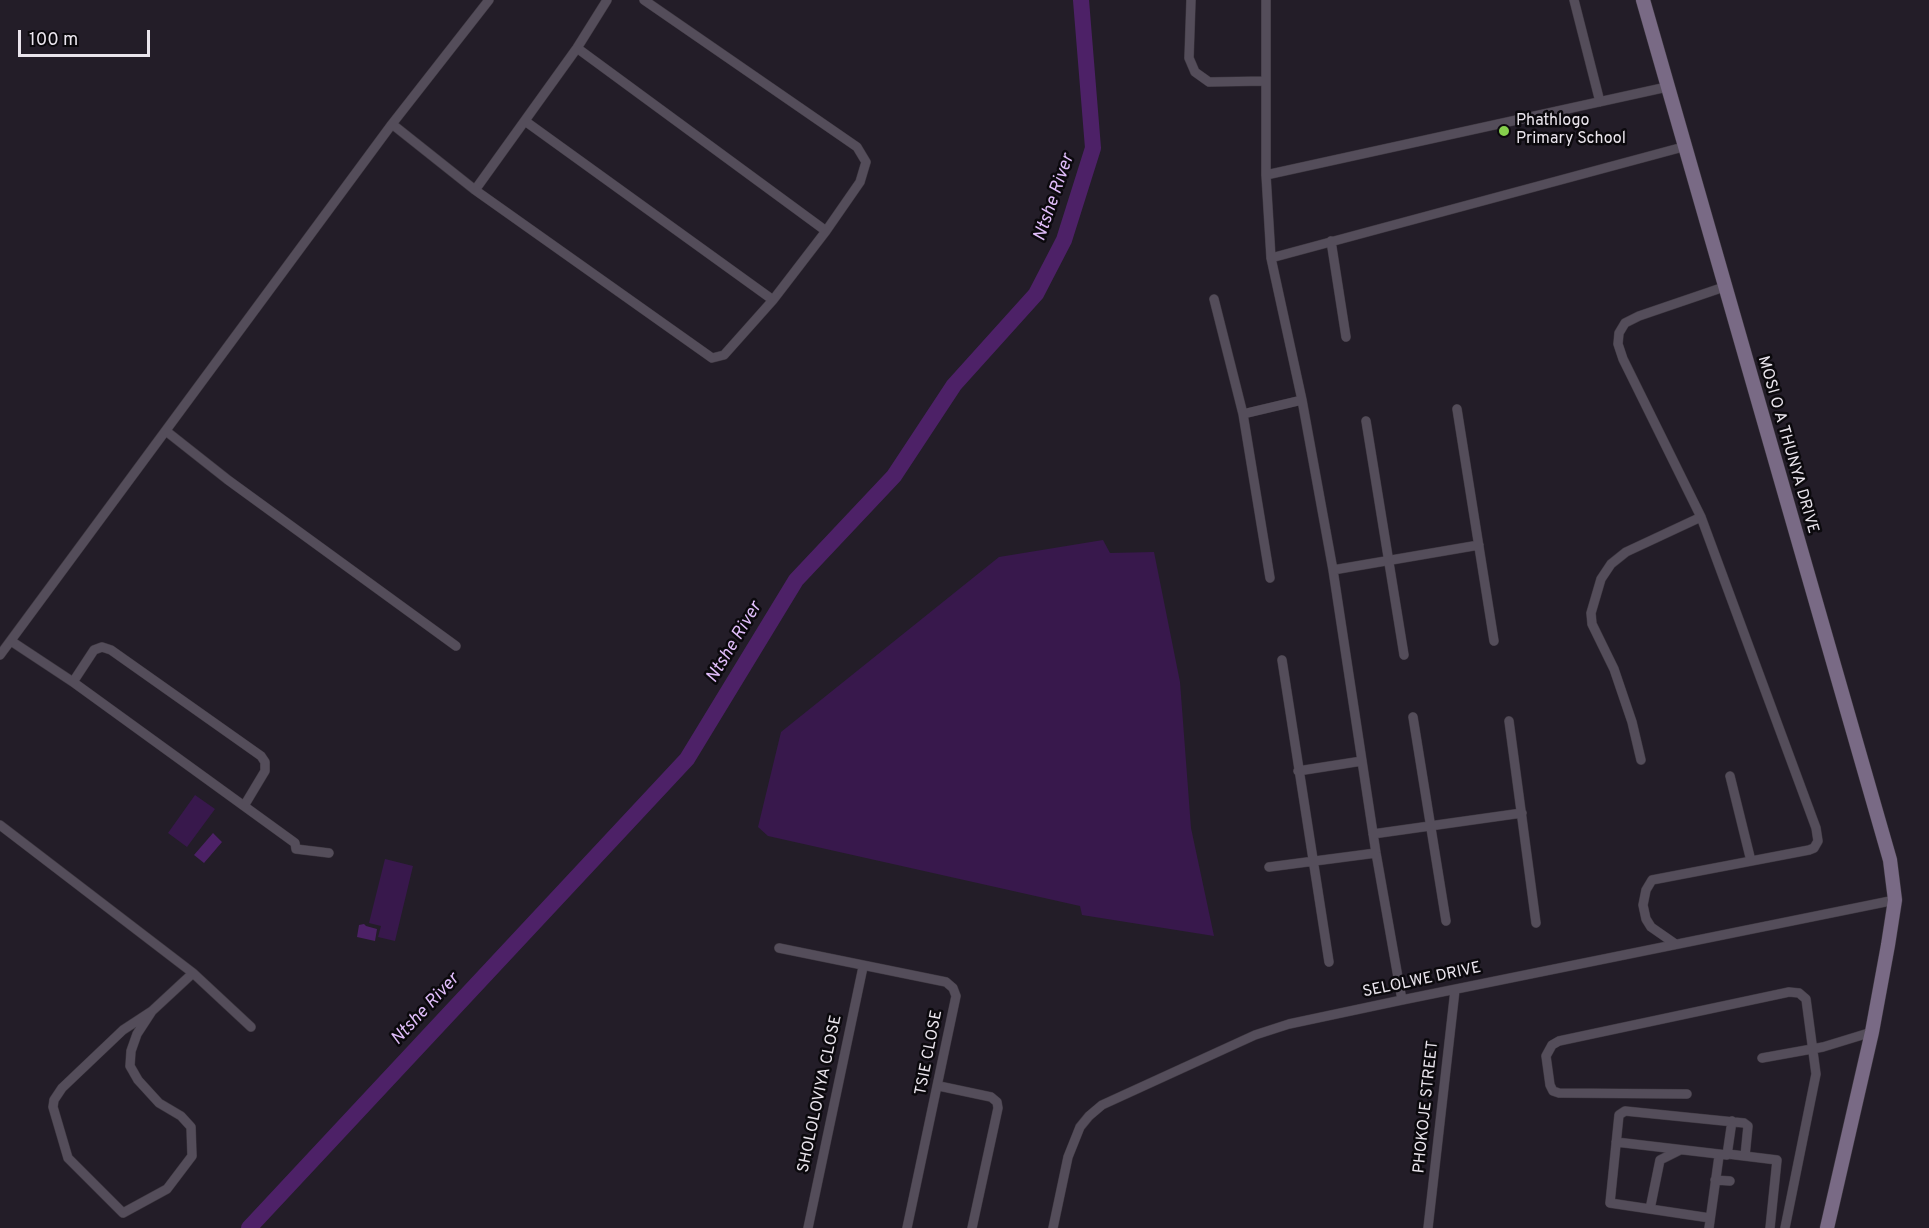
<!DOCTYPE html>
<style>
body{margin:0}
#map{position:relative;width:1929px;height:1228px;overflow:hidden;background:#231d28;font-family:Overpass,sans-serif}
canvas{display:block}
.scale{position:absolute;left:18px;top:30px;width:132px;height:27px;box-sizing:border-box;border:3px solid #eae5ed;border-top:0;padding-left:8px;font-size:18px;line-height:21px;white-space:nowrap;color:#eae5ed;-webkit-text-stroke:4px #0b090d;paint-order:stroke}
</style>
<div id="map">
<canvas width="1929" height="1228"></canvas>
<div class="scale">100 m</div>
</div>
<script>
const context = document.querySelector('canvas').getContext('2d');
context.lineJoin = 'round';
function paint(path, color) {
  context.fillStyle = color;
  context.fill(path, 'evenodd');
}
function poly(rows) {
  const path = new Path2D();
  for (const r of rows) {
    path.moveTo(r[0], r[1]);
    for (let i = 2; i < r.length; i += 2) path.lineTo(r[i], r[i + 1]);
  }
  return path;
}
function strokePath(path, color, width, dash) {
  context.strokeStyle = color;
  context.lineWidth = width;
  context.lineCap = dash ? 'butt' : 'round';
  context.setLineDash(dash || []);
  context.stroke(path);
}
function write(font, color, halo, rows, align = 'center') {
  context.font = font + ' Overpass,sans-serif';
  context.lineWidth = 5;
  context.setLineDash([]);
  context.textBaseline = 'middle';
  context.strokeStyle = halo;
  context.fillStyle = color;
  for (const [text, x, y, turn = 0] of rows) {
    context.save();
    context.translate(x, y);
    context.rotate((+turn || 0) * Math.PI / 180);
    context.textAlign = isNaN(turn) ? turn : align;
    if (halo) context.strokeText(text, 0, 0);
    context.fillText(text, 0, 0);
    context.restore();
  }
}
const green = poly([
 [1103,540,1110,553,1154,552,1180,682,1191,828,1214,936,1082,915,1080,906,768,836,758,827,781,732,999,557],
 [195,795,215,809,187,847,168,833],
 [385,859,413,866,395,941,378,937,381,926,369,923]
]);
const water = poly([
 [213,833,222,842,204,863,194,855],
 [364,924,366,926,377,929,375,941,357,937,359,925]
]);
const river = poly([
 [249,1228,687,759,796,580,894,476,954,385,1036,294,1064,240,1093,148,1081,0]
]);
const street = poly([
 [1191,0,1189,58,1195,72,1209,82,1266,81],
 [1266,0,1266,175,1271,258,1302,400,1333,570,1376,853,1402,1000],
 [1574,0,1600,102],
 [577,48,826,231],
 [525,121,773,300],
 [392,124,475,190,712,358,724,355,773,300,826,231,860,182,866,162,857,147,644,0],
 [1266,175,1667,87],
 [475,190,577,48,607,0],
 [1331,241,1346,337],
 [1271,258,1683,147],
 [1214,299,1243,414,1270,578],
 [1457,409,1494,641],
 [1243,414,1302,400],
 [1366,421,1404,655],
 [166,431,228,480,456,646],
 [1333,570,1479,545],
 [11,641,73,682,244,806,295,843,296,849,329,853],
 [0,655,392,124,489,0],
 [1282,660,1329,962],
 [73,682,94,650,102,647,111,650,261,756,265,762,265,771,244,806],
 [1413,717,1446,921],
 [1509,721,1536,923],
 [1641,760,1632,722,1614,669,1592,624,1591,613,1601,579,1611,564,1626,552,1701,517],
 [1298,771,1362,761],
 [1730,776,1751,861],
 [0,825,193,973,251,1027],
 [1373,834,1522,813],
 [1269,867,1376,853],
 [1674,943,1651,927,1646,919,1643,905,1646,890,1652,880,1809,850,1814,848,1818,841,1816,828,1701,517,1623,359,1618,344,1619,333,1625,323,1639,316,1724,287],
 [779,948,946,982,953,988,956,996,907,1228],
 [152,1011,137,1034,131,1051,130,1066,138,1080,159,1103,181,1116,191,1127,192,1156,167,1189,123,1213,68,1158,53,1107,54,1100,62,1088,123,1030,152,1011,193,973],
 [1762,1058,1823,1047,1872,1032],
 [939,1086,991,1097,997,1102,998,1108,972,1228],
 [1687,1094,1559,1093,1553,1091,1550,1085,1546,1056,1552,1045,1559,1041,1789,992,1799,993,1806,999,1816,1074,1785,1228],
 [1616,1142,1727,1155,1732,1121],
 [1728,1154,1777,1160,1770,1228],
 [1715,1180,1730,1181],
 [1650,1209,1660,1160,1680,1150],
 [1710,1218,1610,1203,1619,1115,1625,1111,1744,1123,1748,1126,1745,1156],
 [808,1228,863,967],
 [1053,1228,1068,1157,1080,1127,1089,1116,1102,1105,1255,1035,1289,1024,1402,1000,1895,900],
 [1428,1228,1455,990],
 [1709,1228,1719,1156]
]);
const secondary = poly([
 [1643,0,1890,860,1895,900,1888,945,1872,1032,1827,1228]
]);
const markers = [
 [1504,131,6,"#85cf4c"]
];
const poiNames = [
 ["Phathlogo",1516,122],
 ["Primary School",1516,140]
];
const streetNames = [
 ["MOSI O A THUNYA DRIVE",1787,445,74],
 ["SELOLWE DRIVE",1422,981,-12],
 ["TSIE CLOSE",930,1053,-79],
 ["SHOLOLOVIYA CLOSE",821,1094,-78],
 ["PHOKOJE STREET",1427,1107,-84]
];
const waterNames = [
 ["Ntshe River",1055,198,-71],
 ["Ntshe River",735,643,-59],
 ["Ntshe River",426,1010,-47]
];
paint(green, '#38184c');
paint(water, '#4d2167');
strokePath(river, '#4d2167', 16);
strokePath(street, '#3e3841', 10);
strokePath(secondary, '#3e3841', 15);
strokePath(street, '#544d5a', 9);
strokePath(secondary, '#796a85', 14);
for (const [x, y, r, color] of markers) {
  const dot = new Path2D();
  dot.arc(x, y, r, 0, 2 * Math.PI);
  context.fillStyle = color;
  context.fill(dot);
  strokePath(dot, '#0b090d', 2);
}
write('16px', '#eae5ed', '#0b090d', poiNames, 'left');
write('16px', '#eae5ed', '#0b090d', streetNames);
write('italic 18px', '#e0bdfa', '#0b090d', waterNames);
</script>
